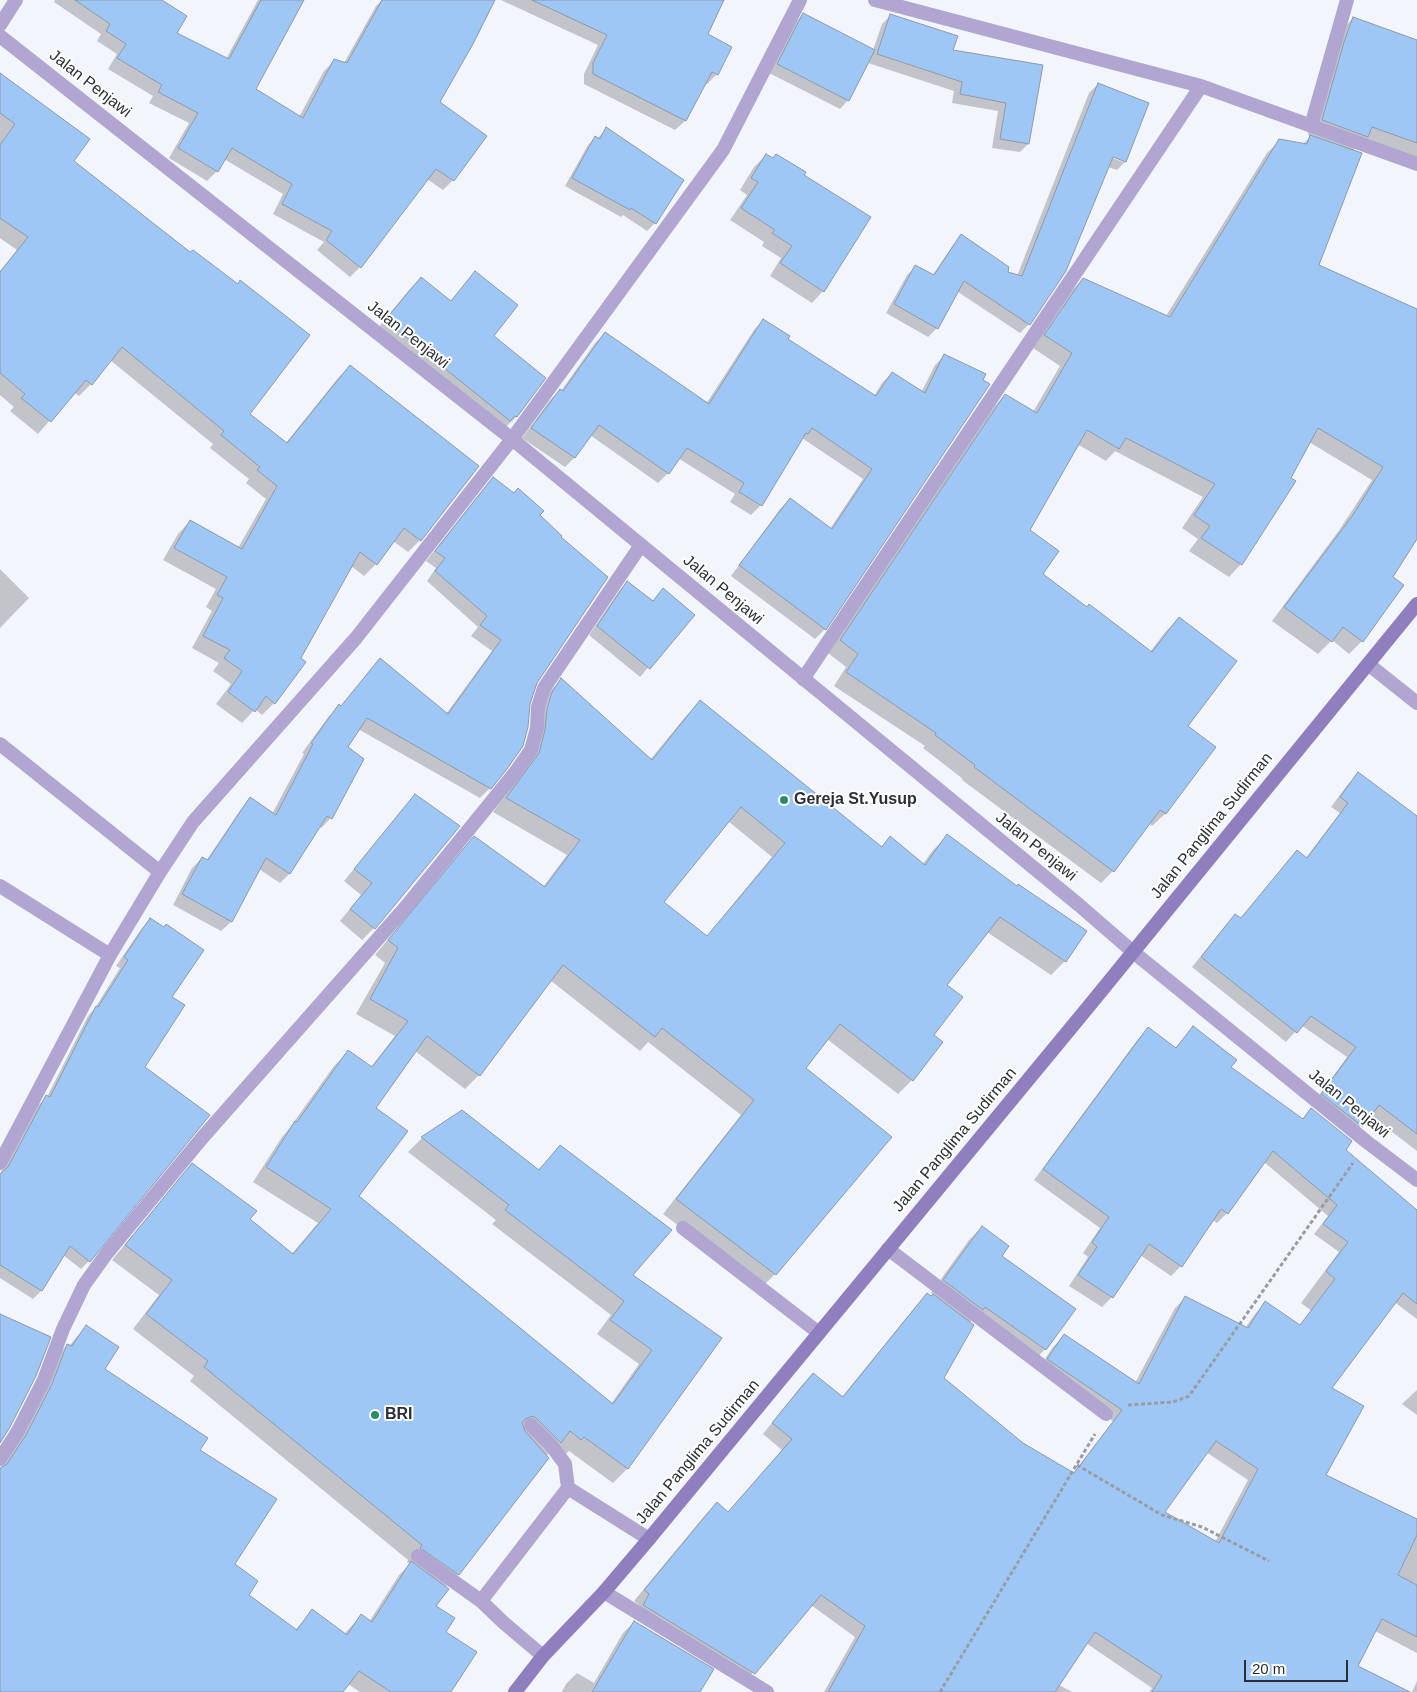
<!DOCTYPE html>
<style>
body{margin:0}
#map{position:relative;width:1417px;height:1692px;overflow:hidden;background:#f3f5fd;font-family:Arial,sans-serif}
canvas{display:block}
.scale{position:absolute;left:1244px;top:1660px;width:104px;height:22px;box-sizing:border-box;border:2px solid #2c2e36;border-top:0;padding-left:6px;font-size:15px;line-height:18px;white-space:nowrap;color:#2c2e36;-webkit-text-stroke:4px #fff;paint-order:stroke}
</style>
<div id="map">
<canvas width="1417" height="1692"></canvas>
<div class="scale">20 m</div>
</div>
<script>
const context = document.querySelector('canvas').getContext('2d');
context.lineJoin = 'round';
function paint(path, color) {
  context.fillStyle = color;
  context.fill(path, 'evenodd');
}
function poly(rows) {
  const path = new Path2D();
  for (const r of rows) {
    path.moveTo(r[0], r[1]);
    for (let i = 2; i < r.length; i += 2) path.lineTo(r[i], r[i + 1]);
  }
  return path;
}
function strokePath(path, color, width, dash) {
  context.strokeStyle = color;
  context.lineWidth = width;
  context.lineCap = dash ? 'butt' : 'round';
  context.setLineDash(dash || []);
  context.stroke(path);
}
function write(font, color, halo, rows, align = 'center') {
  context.font = font + ' Arial,sans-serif';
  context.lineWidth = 4;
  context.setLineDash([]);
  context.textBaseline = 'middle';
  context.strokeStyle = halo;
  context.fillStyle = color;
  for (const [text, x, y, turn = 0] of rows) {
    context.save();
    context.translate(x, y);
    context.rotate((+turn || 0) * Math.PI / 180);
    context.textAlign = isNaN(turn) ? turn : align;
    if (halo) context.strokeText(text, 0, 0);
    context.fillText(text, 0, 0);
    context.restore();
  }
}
const shadow = poly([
 [55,0,160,0,175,34,226,59,258,0,301,0,254,90,299,117,324,71,334,61,344,63,376,6,382,0,494,0,439,102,485,136,453,180,443,190,427,179,360,267,350,277,317,250,324,242,273,214,283,194,224,159,217,171,207,181,169,158,189,123,149,103,153,96,108,69,117,54,97,41,101,34,54,2],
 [501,0,723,0,706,34,731,47,717,74,707,84,704,83,685,121,675,130,584,84,584,74,598,45],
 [803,14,873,50,882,24,891,15,951,51,1041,66,1028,144,1020,152,992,148,998,111,952,103,954,91,868,63,848,100,840,109,769,73,795,23],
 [1353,18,1417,49,1417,162,1361,142,1352,151,1317,266,1417,311,1417,526,1392,578,1402,585,1362,641,1349,654,1332,640,1318,654,1272,621,1340,529,1372,480,1309,442,1241,564,1229,577,1189,551,1198,539,1182,528,1203,497,1115,451,1106,461,1077,444,1028,530,1041,574,1086,608,1150,652,1166,631,1179,618,1186,726,1214,748,1165,814,1152,826,1149,823,1113,871,1101,883,962,780,963,779,923,748,925,746,834,686,846,667,828,653,993,408,1005,395,1033,412,1060,366,1033,348,1070,292,1083,279,1166,316,1267,153,1280,140,1302,145,1311,136,1308,135,1330,57,1339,33],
 [0,79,73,161,248,415,285,444,338,378,350,366,420,540,408,552,393,541,376,564,364,576,351,566,274,703,262,715,255,709,242,723,216,704,231,684,213,671,219,663,192,648,212,611,206,607,216,589,163,560,178,534,190,521,238,548,266,499,246,483,249,479,210,448,213,444,110,360,91,384,79,396,74,392,38,434,10,411,14,407,0,395,0,271,17,250,0,238],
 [1098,84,1125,162,1117,170,1108,167,1065,270,1029,324,1020,333,958,292,937,328,928,337,886,313,907,275,916,267,932,276,953,245,961,236,1006,273,1017,276,1089,93],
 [1108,153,1123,159,1123,162,1107,156],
 [606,129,683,180,655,223,647,231,623,215,621,217,565,186,588,145,595,138,597,139],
 [766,155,803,175,823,291,812,303,770,276,781,258,762,246,764,242,730,220,747,195,740,190,754,167],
 [475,272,492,336,544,378,516,417,504,429,374,333,409,290,421,278,450,302],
 [763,320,786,339,874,396,882,383,892,373,921,393,935,365,945,355,825,629,815,639,731,576,780,509,790,499,830,529,863,479,802,438,761,505,751,515,730,502,735,494,678,458,668,473,658,483,590,435,574,458,565,467,522,438,550,400,560,390,561,391,595,343,605,333,706,404,754,330],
 [493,479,538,515,535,685,490,788,480,798,358,729,347,748,331,818,321,828,318,826,290,873,280,883,259,869,231,922,221,931,173,905,192,868,202,858,206,861,241,809,250,799,272,814,304,754,302,753,329,716,340,707,380,660,446,714,492,651,471,636,478,627,427,581,436,568,426,561,483,489],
 [0,569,29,598,0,628],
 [627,582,652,602,663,590,693,615,640,677,589,635,619,591],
 [561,680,650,760,686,716,700,702,880,848,890,838,923,864,933,850,947,836,1065,961,1051,975,987,932,945,985,932,1035,941,1042,912,1080,898,1094,827,1039,804,1068,775,1274,761,1288,663,1214,741,1115,648,1042,640,1051,550,980,479,1075,465,1089,415,1051,374,1108,358,1196,611,1404,639,1364,597,1334,611,1315,492,1224,496,1220,408,1152,422,1138,462,1112,538,1170,560,1147,631,1275,720,1339,627,1469,613,1483,569,1451,566,1454,556,1446,546,1456,458,1574,445,1587,434,1606,444,1633,450,1692,360,1692,348,1684,342,1692,0,1692,0,1469,14,1449,55,1358,67,1345,69,1346,86,1326,103,1369,199,1450,233,1565,247,1595,295,1630,313,1611,344,1634,361,1616,369,1622,399,1575,410,1564,407,1562,408,1560,190,1381,194,1376,133,1329,159,1295,112,1260,179,1179,193,1165,249,1220,291,1255,318,1223,253,1182,282,1137,288,1130,334,1066,348,1052,371,1067,395,1036,356,1014,385,963,375,955,460,852,475,838,543,887,567,855,493,812,526,768,547,694],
 [728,821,772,857,706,937,662,902],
 [1358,774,1417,817,1417,1151,1370,1115,1352,1136,1313,1104,1347,1057,1301,1025,1286,1042,1192,967,1226,925,1236,915,1240,919,1297,852,1305,859,1340,813,1331,807,1348,784],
 [415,796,458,827,374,928,362,940,340,921,361,895,344,881,404,808],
 [150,920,170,997,144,1067,89,1261,81,1269,63,1255,41,1291,33,1299,0,1278,0,1174,38,1105,47,1097,88,1016,95,1008,120,968,116,966,142,928],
 [1193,1028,1229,1068,1301,1120,1311,1110,1344,1150,1410,1205,1317,1315,1301,1303,1339,1252,1314,1234,1328,1216,1264,1162,1227,1213,1217,1223,1213,1220,1181,1266,1171,1276,1140,1255,1112,1297,1102,1307,1069,1286,1088,1257,1083,1253,1100,1228,1034,1180,1138,1039,1148,1029,1175,1048],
 [982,1227,1000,1257,1074,1310,1045,1349,1032,1363,972,1320,969,1323,942,1378,1022,1444,1073,1474,1113,1421,1038,1370,1053,1347,1064,1336,1135,1383,1175,1308,1186,1297,1245,1328,1255,1314,1265,1303,1330,1389,1324,1475,1417,1520,1417,1653,1375,1631,1357,1667,1407,1692,1149,1692,1152,1688,1086,1643,1059,1685,1072,1692,824,1692,855,1637,811,1605,743,1684,633,1617,639,1605,634,1601,706,1514,717,1504,727,1513,782,1450,763,1434,802,1385,813,1374,841,1398,916,1306,927,1295,931,1297,933,1295,931,1293,969,1240],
 [1206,1452,1248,1480,1215,1542,1163,1512],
 [1417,1272,1417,1319,1389,1298],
 [1417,1390,1417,1415,1402,1404],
 [634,1622,699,1692,562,1692,566,1684,577,1673,594,1683,623,1633],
 [1417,1681,1417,1692,1412,1692]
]);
const building = poly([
 [75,0,162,0,187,16,177,33,229,59,261,0,304,0,256,89,303,118,334,59,347,63,382,0,495,0,473,44,440,102,487,136,454,181,436,169,361,268,326,240,332,231,282,204,292,184,232,148,218,172,178,148,198,113,158,92,162,85,117,58,126,44,106,31,110,24,75,0],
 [532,0,724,0,708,34,732,47,718,75,712,72,686,121,593,74,593,63,607,35,532,0],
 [803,13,875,50,849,101,777,64,803,13],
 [890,14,958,36,953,50,1043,65,1029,144,1000,139,1006,103,960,94,962,82,877,54,890,14],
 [1353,17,1417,40,1417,143,1372,127,1368,137,1322,120,1344,42,1353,17],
 [0,73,90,139,74,161,190,252,193,250,238,284,240,280,310,335,250,414,287,443,350,365,479,466,421,541,404,528,377,565,360,552,301,658,306,662,275,704,266,696,255,712,228,692,242,671,224,658,230,650,203,636,223,598,217,595,227,577,174,548,190,520,242,549,277,486,257,470,260,467,221,435,224,431,122,347,92,385,86,380,51,422,21,398,25,394,0,373,0,272,28,237,0,218,0,145,15,124,0,113,0,73],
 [1098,83,1149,103,1126,162,1113,157,1066,271,1030,325,964,281,938,329,894,304,915,265,934,275,961,234,1009,267,1008,272,1022,276,1098,83],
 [606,127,684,180,656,224,631,208,630,210,572,178,595,136,600,139,606,127],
 [1310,135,1362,153,1319,265,1417,309,1417,539,1393,577,1404,585,1363,642,1343,627,1332,642,1284,607,1353,515,1383,467,1318,428,1291,478,1296,481,1242,565,1201,538,1210,526,1194,515,1215,484,1126,438,1119,449,1087,430,1030,530,1059,551,1043,574,1087,607,1089,604,1152,652,1179,617,1237,661,1188,726,1216,747,1166,814,1160,810,1114,872,974,767,975,765,935,735,936,733,846,672,858,654,840,640,1005,394,1037,413,1072,353,1044,335,1083,278,1170,317,1279,139,1307,144,1310,135],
 [766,154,773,158,776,154,806,172,804,175,871,217,824,292,780,263,792,246,772,233,775,230,741,208,758,182,751,178,766,154],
 [475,271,518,305,494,336,546,378,517,417,515,416,510,421,385,320,421,277,451,301,475,271],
 [763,319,790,336,788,339,876,396,892,372,925,393,944,354,986,374,983,380,990,384,826,630,739,565,790,498,832,529,872,469,812,428,808,434,806,433,762,506,739,492,744,483,687,448,669,474,599,425,575,458,531,428,560,389,563,391,605,332,709,404,763,319],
 [493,477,514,493,518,488,544,511,540,515,562,536,561,537,608,577,537,683,530,704,528,727,523,746,507,769,491,789,367,718,348,747,364,759,332,819,327,816,290,874,266,858,232,922,182,894,202,857,208,860,250,797,276,815,313,744,311,743,339,704,341,706,380,658,448,714,501,640,480,625,487,616,435,571,445,558,435,551,493,477],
 [627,581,653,601,663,588,695,615,650,669,597,626,627,581],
 [561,678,652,760,700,700,882,847,890,836,925,865,947,834,1017,886,1018,884,1087,931,1066,962,1000,917,947,985,963,997,934,1035,943,1042,913,1081,840,1024,806,1068,892,1137,776,1275,676,1199,754,1100,662,1028,655,1037,563,965,480,1076,427,1036,376,1108,408,1131,359,1196,613,1404,652,1350,610,1320,624,1301,505,1210,509,1205,421,1137,462,1110,539,1170,560,1145,672,1230,633,1275,722,1338,628,1469,584,1437,581,1440,570,1431,561,1443,537,1419,533,1416,525,1419,522,1423,525,1431,549,1458,459,1575,420,1548,422,1545,204,1367,208,1361,146,1314,172,1280,125,1245,192,1163,257,1211,250,1219,293,1254,331,1209,266,1167,295,1121,297,1122,348,1050,372,1067,408,1021,370,999,398,948,388,940,474,836,545,887,580,840,506,798,539,753,545,730,547,709,552,692,561,678],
 [741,807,785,843,707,936,664,902,741,807],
 [1358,772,1417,816,1417,1134,1379,1105,1363,1127,1321,1094,1356,1047,1311,1016,1297,1033,1201,957,1235,914,1241,918,1297,850,1307,858,1348,803,1340,797,1358,772],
 [415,794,460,826,375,929,350,909,372,883,354,869,415,794],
 [150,918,164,927,166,924,204,950,172,997,185,1005,145,1067,210,1115,90,1262,70,1246,42,1291,0,1265,0,1174,8,1167,46,1095,50,1097,96,1006,98,1007,128,960,124,957,150,918],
 [1193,1026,1237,1060,1231,1067,1303,1119,1311,1108,1352,1141,1346,1150,1417,1210,1417,1304,1403,1293,1332,1388,1364,1406,1326,1475,1417,1519,1417,1535,1398,1575,1417,1585,1417,1637,1382,1619,1358,1666,1410,1692,1152,1692,1162,1676,1095,1632,1055,1692,828,1692,865,1626,821,1595,755,1674,643,1605,649,1594,644,1590,717,1502,728,1512,792,1439,772,1423,813,1373,843,1397,927,1293,931,1296,933,1294,974,1325,944,1378,1023,1443,1074,1473,1122,1410,1047,1359,1064,1334,1139,1384,1185,1296,1248,1328,1265,1301,1300,1325,1335,1279,1326,1271,1348,1242,1323,1224,1337,1205,1273,1151,1228,1214,1221,1209,1182,1267,1149,1244,1113,1298,1078,1275,1097,1247,1092,1242,1109,1217,1043,1169,1148,1027,1176,1048,1193,1026],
 [1216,1441,1258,1469,1219,1543,1165,1512,1216,1441],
 [982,1226,1009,1246,1002,1256,1076,1309,1046,1350,985,1307,983,1310,943,1280,982,1226],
 [0,1314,51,1337,36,1376,10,1427,0,1443,0,1314],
 [86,1325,119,1347,105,1369,208,1438,200,1450,277,1499,235,1564,258,1581,249,1595,297,1630,312,1609,347,1635,361,1614,372,1622,411,1561,449,1589,436,1606,455,1618,446,1632,477,1652,451,1692,391,1692,359,1671,343,1692,0,1692,0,1468,7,1464,26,1435,52,1384,67,1344,72,1346,86,1325],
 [634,1621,714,1669,700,1692,592,1692,634,1621]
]);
const path = poly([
 [1128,1405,1173,1402,1189,1396,1353,1163],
 [1077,1465,1162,1515,1202,1527,1269,1561],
 [940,1692,1095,1434]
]);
const service = poly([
 [683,1228,819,1333],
 [888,1249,1106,1414],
 [531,1425,551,1445,565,1464,568,1488,481,1601,504,1623,543,1656],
 [568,1488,649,1539],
 [418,1556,481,1601],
 [604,1592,767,1692]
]);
const minor = poly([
 [875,0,1201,86,1417,164],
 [1311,126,1347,0],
 [1368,664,1417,703],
 [803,679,1201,86],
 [0,744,160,872],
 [0,886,110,955],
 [0,1163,110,955,160,872,193,822,356,638,512,439,723,150,800,0],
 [0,1459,18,1431,44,1380,63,1329,84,1285,107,1253,202,1138,405,908,514,774,531,750,537,728,538,707,544,688,641,545]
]);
const tertiary = poly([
 [0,25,16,0],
 [0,36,512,439,1079,905,1132,951,1367,1142,1417,1180]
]);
const secondary = poly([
 [515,1692,543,1656,604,1592,649,1539,1089,1006,1417,604]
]);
const markers = [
 [784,800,5,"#288e6a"],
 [375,1415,5,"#288e6a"]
];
const streetNames = [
 ["Jalan Penjawi",90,84,38],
 ["Jalan Penjawi",408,335,38],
 ["Jalan Penjawi",723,590,40],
 ["Jalan Panglima Sudirman",1212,826,-51],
 ["Jalan Penjawi",1036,847,39],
 ["Jalan Penjawi",1349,1104,39],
 ["Jalan Panglima Sudirman",955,1140,-50],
 ["Jalan Panglima Sudirman",698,1452,-50]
];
const poiNames = [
 ["Gereja St.Yusup",794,800],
 ["BRI",385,1415]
];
paint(shadow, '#0003');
paint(building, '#9fc7f5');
strokePath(building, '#8b99a9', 1);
strokePath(path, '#9a9ca4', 3, [4, 2.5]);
strokePath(service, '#b1a6d1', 14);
strokePath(minor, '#b1a6d1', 14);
strokePath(tertiary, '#b1a6d1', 14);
strokePath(secondary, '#907fbe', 14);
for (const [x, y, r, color] of markers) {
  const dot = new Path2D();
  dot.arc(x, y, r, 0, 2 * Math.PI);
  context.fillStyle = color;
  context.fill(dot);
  strokePath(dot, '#fff', 2);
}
write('16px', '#2c2e36', '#fff', streetNames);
write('bold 16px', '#2c2e36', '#fff', poiNames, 'left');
</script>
